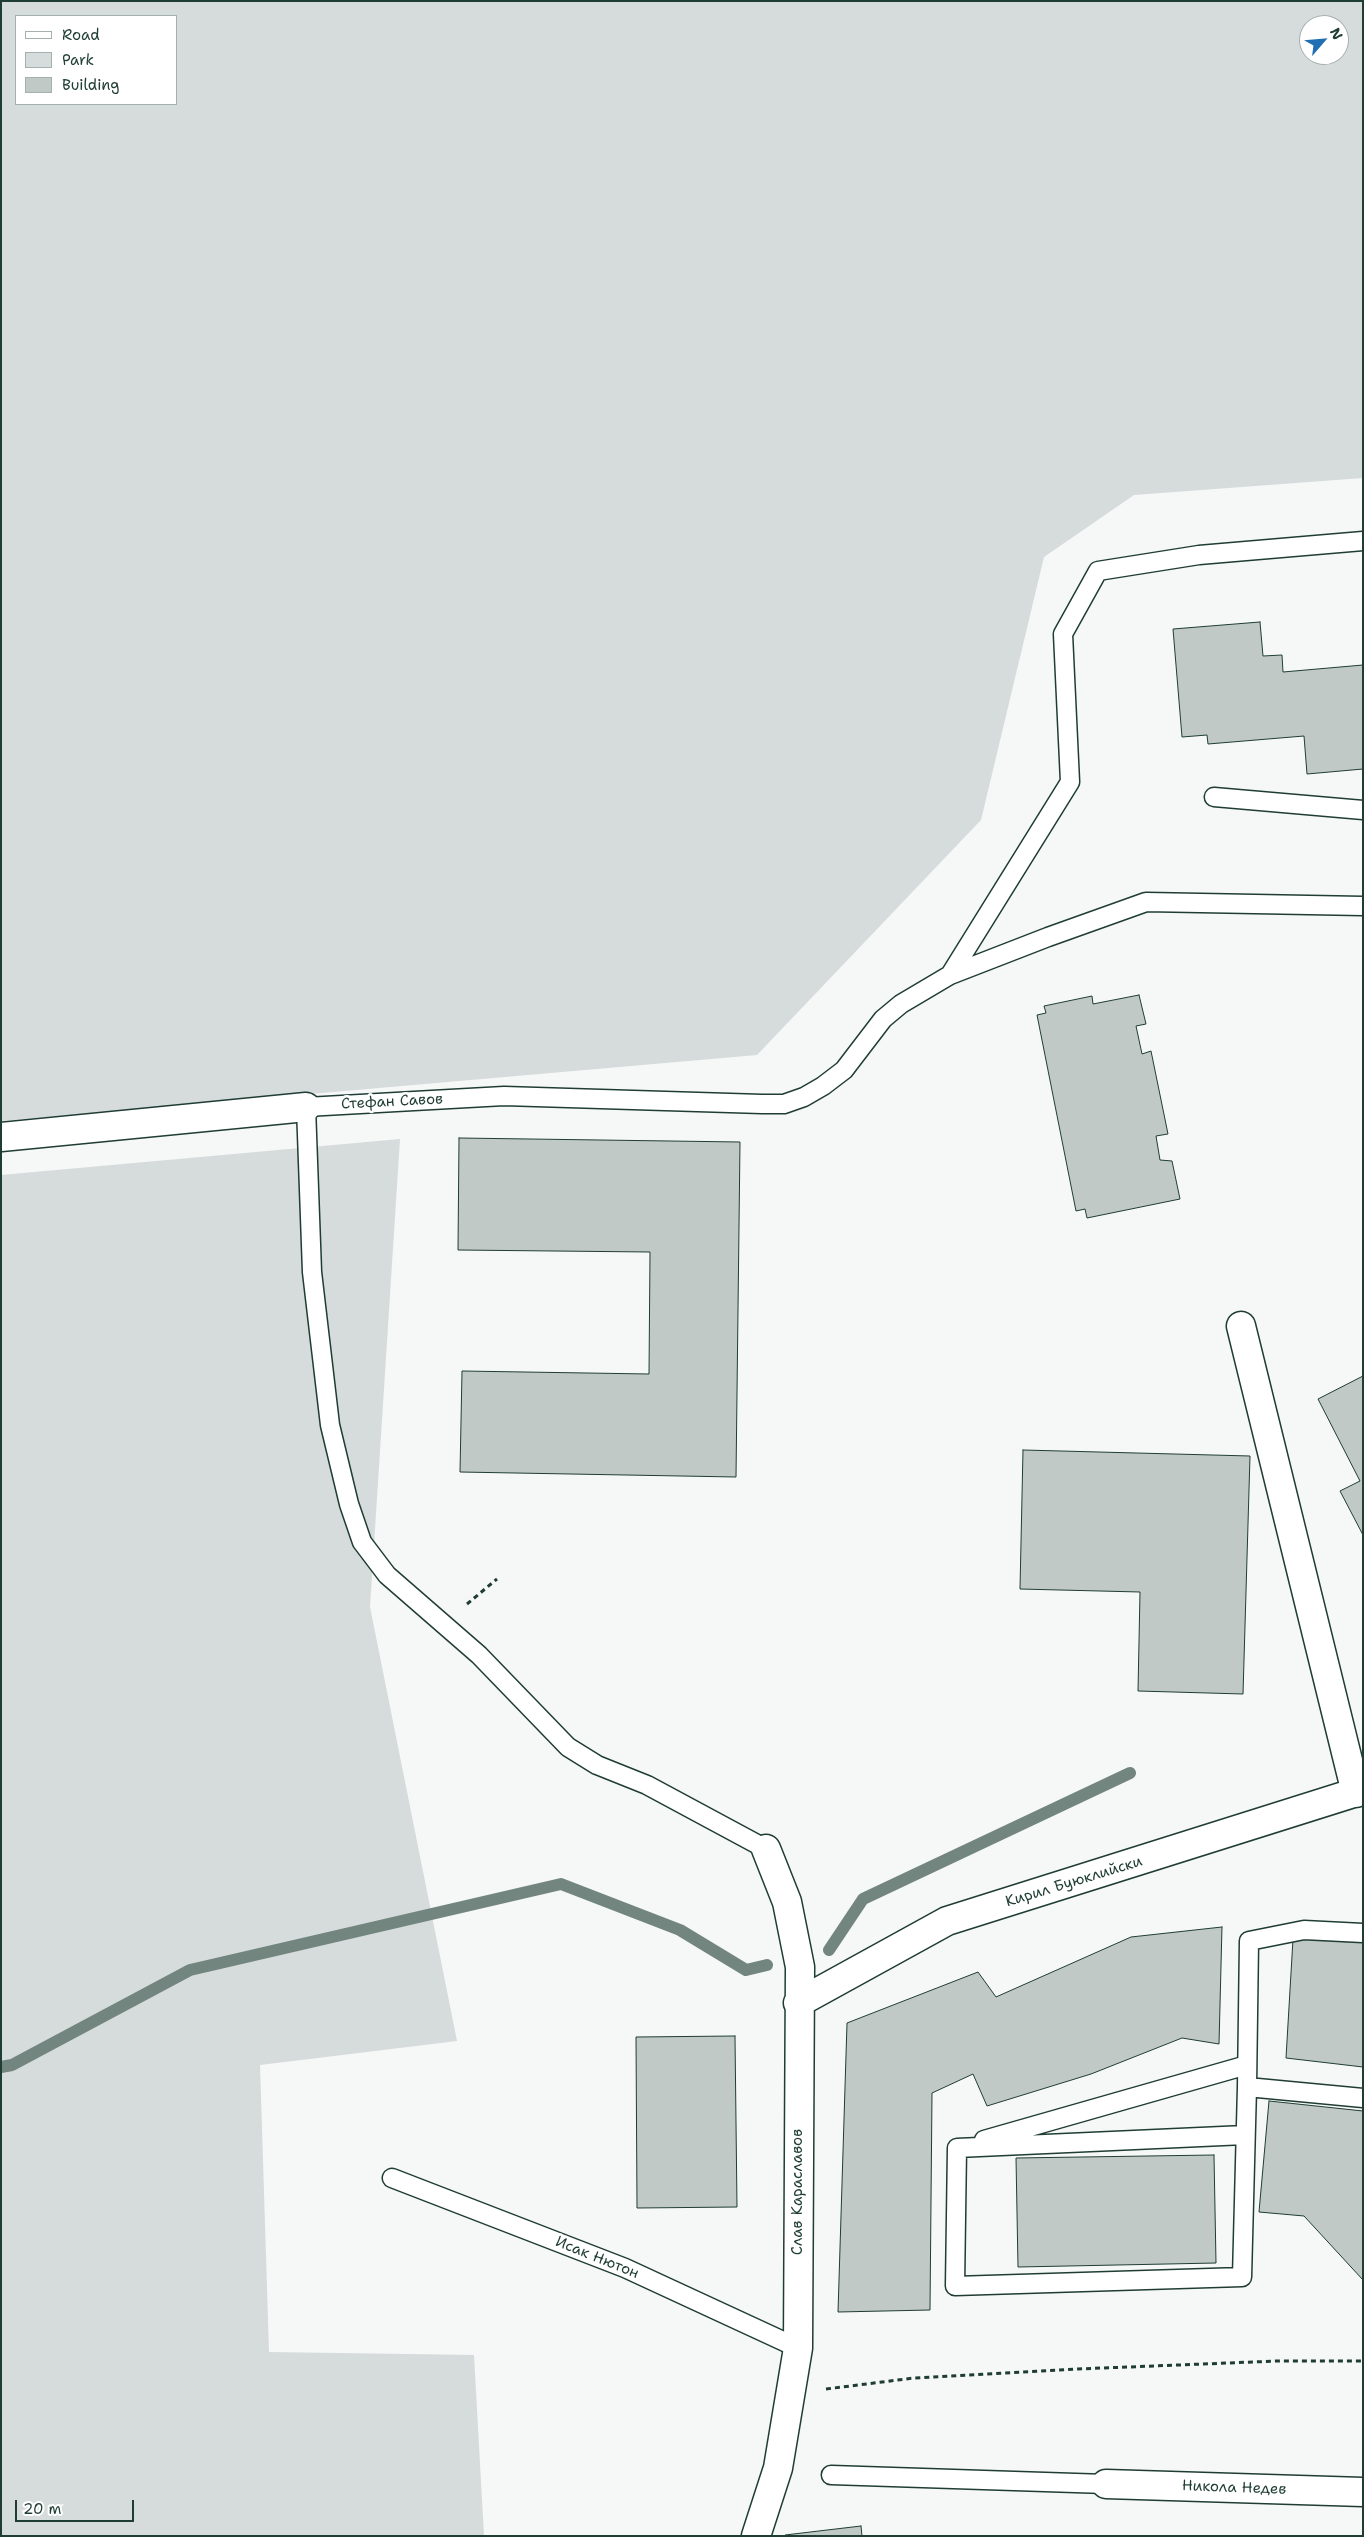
<!DOCTYPE html>
<meta charset="utf-8">
<style>
body{margin:0}
#map{position:relative;width:1364px;height:2537px;overflow:hidden;background:#f6f7f7;font-family:"Shantell Sans",sans-serif}
canvas{display:block}
.frame{position:absolute;inset:0;border:2px solid #1f3d34;pointer-events:none}
.legend{position:absolute;left:15px;top:15px;width:162px;height:90px;box-sizing:border-box;background:#fff;border:1px solid #a5b1ae;margin:0;padding:6px 9px;list-style:none;font-size:15px;color:#1f3d34}
.legend li{display:flex;align-items:center;gap:10px;height:25px}
.legend b{width:25px;border:1px solid #a5b1ae}
.north{position:absolute;left:1299px;top:15px;width:50px;height:50px;box-sizing:border-box;background:#fff;border:1px solid #a5b1ae;border-radius:50%;rotate:63deg;font-size:14px;font-weight:700;line-height:20px;text-align:center;color:#1f3d34}
.north::after{content:'';display:block;margin:auto;width:18px;height:22px;background:#1f6fb2;clip-path:polygon(50% 0,100% 100%,50% 72%,0 100%)}
.scale{position:absolute;left:15px;top:2500px;width:119px;height:22px;box-sizing:border-box;border:2px solid #1f3d34;border-top:0;padding-left:6px;font-size:15px;line-height:18px;white-space:nowrap;color:#1f3d34;-webkit-text-stroke:4px #fff;paint-order:stroke}
</style>
<div id="map">
<canvas width="1364" height="2537"></canvas>
<div class="frame"></div>
<ul class="legend">
<li><b style="height:6px;background:#fff"></b>Road</li>
<li><b style="height:14px;background:#d6dcdb"></b>Park</li>
<li><b style="height:14px;background:#c0c9c6"></b>Building</li>
</ul>
<div class="north">N</div>
<div class="scale">20 m</div>
</div>
<script>
const context = document.querySelector('canvas').getContext('2d');
context.lineJoin = 'round';
function paint(path, color) {
  context.fillStyle = color;
  context.fill(path, 'evenodd');
}
function poly(rows) {
  const path = new Path2D();
  for (const r of rows) {
    path.moveTo(r[0], r[1]);
    for (let i = 2; i < r.length; i += 2) path.lineTo(r[i], r[i + 1]);
  }
  return path;
}
function strokePath(path, color, width, dash) {
  context.strokeStyle = color;
  context.lineWidth = width;
  context.lineCap = dash ? 'butt' : 'round';
  context.setLineDash(dash || []);
  context.stroke(path);
}
function write(font, color, halo, rows, align = 'center') {
  context.font = font + ' "Shantell Sans",sans-serif';
  context.lineWidth = 5;
  context.setLineDash([]);
  context.textBaseline = 'middle';
  context.strokeStyle = halo;
  context.fillStyle = color;
  for (const [text, x, y, turn = 0] of rows) {
    context.save();
    context.translate(x, y);
    context.rotate((+turn || 0) * Math.PI / 180);
    context.textAlign = isNaN(turn) ? turn : align;
    if (halo) context.strokeText(text, 0, 0);
    context.fillText(text, 0, 0);
    context.restore();
  }
}
const green = poly([
 [1,1,1363,1,1363,478,1134,495,1044,557,981,820,757,1055,1,1121],
 [16,16,176,16,176,104,16,104],
 [1309,25,1339,25,1339,55,1309,55],
 [400,1139,370,1607,457,2041,260,2065,269,2352,474,2355,484,2536,1,2536,1,1175]
]);
const stream = poly([
 [829,1950,863,1899,1130,1773],
 [1,2067,12,2065,190,1970,561,1884,680,1930,746,1970,767,1965]
]);
const building = poly([
 [1260,622,1263,656,1282,655,1283,672,1363,665,1363,769,1307,774,1304,736,1208,744,1207,735,1182,737,1173,629,1260,622],
 [1139,995,1146,1024,1136,1026,1142,1054,1151,1051,1168,1134,1156,1136,1160,1160,1172,1161,1180,1199,1087,1218,1085,1209,1076,1211,1037,1015,1046,1013,1044,1006,1092,996,1093,1004,1139,995],
 [459,1138,740,1142,736,1477,460,1472,462,1371,649,1374,650,1252,458,1250,459,1138],
 [1363,1376,1363,1535,1340,1491,1360,1481,1318,1399,1363,1376],
 [1023,1450,1250,1456,1243,1694,1138,1691,1140,1592,1020,1589,1023,1450],
 [1222,1927,1219,2044,1182,2038,1091,2074,987,2106,973,2074,932,2093,930,2310,838,2312,847,2023,978,1972,996,1997,1131,1937,1222,1927],
 [1293,1939,1363,1940,1363,2067,1286,2058,1293,1939],
 [735,2036,737,2207,637,2208,636,2037,735,2036],
 [1269,2101,1363,2111,1363,2280,1304,2216,1259,2212,1269,2101],
 [1214,2155,1216,2263,1018,2267,1016,2158,1214,2155],
 [861,2526,862,2536,785,2536,785,2535,861,2526]
]);
const path = poly([
 [467,1604,497,1579],
 [826,2389,914,2378,1078,2369,1278,2361,1363,2361]
]);
const lane = poly([
 [1214,797,1363,810],
 [950,975,1048,937,1146,902,1363,906],
 [766,1849,647,1785,597,1765,568,1747,479,1655,387,1575,362,1542,349,1504,330,1425,312,1272,306,1107,504,1096,762,1104,784,1104,804,1097,823,1086,844,1070,883,1019,901,1004,950,975,1070,782,1063,634,1098,571,1199,555,1363,541],
 [1247,2087,1363,2098],
 [1245,2135,957,2148,955,2286,1242,2277,1247,2087,1249,1941,1304,1930,1363,1933],
 [984,2140,1247,2065],
 [392,2178,625,2268,798,2348],
 [831,2475,1106,2484]
]);
const street = poly([
 [1,1137,306,1107],
 [1241,1326,1356,1793],
 [798,2003,947,1921,1363,1790],
 [1106,2484,1363,2492],
 [756,2536,778,2468,798,2348,800,1967,787,1902,766,1849]
]);
const streetNames = [
 ["Стефан Савов",392,1102,-3],
 ["Кирил Буюклийски",1074,1882,-17],
 ["Слав Караславов",798,2192,-90],
 ["Исак Нютон",597,2258,22],
 ["Никола Недев",1234,2488,2]
];
paint(green, '#d6dcdb');
strokePath(stream, '#72857f', 12);
paint(building, '#c0c9c6');
strokePath(building, '#1f3d34', 1);
strokePath(lane, '#1f3d34', 21);
strokePath(street, '#1f3d34', 31);
strokePath(path, '#1f3d34', 3, [5, 4]);
strokePath(lane, '#fff', 18);
strokePath(street, '#fff', 28);
write('15px', '#1f3d34', '#fff', streetNames);
</script>
